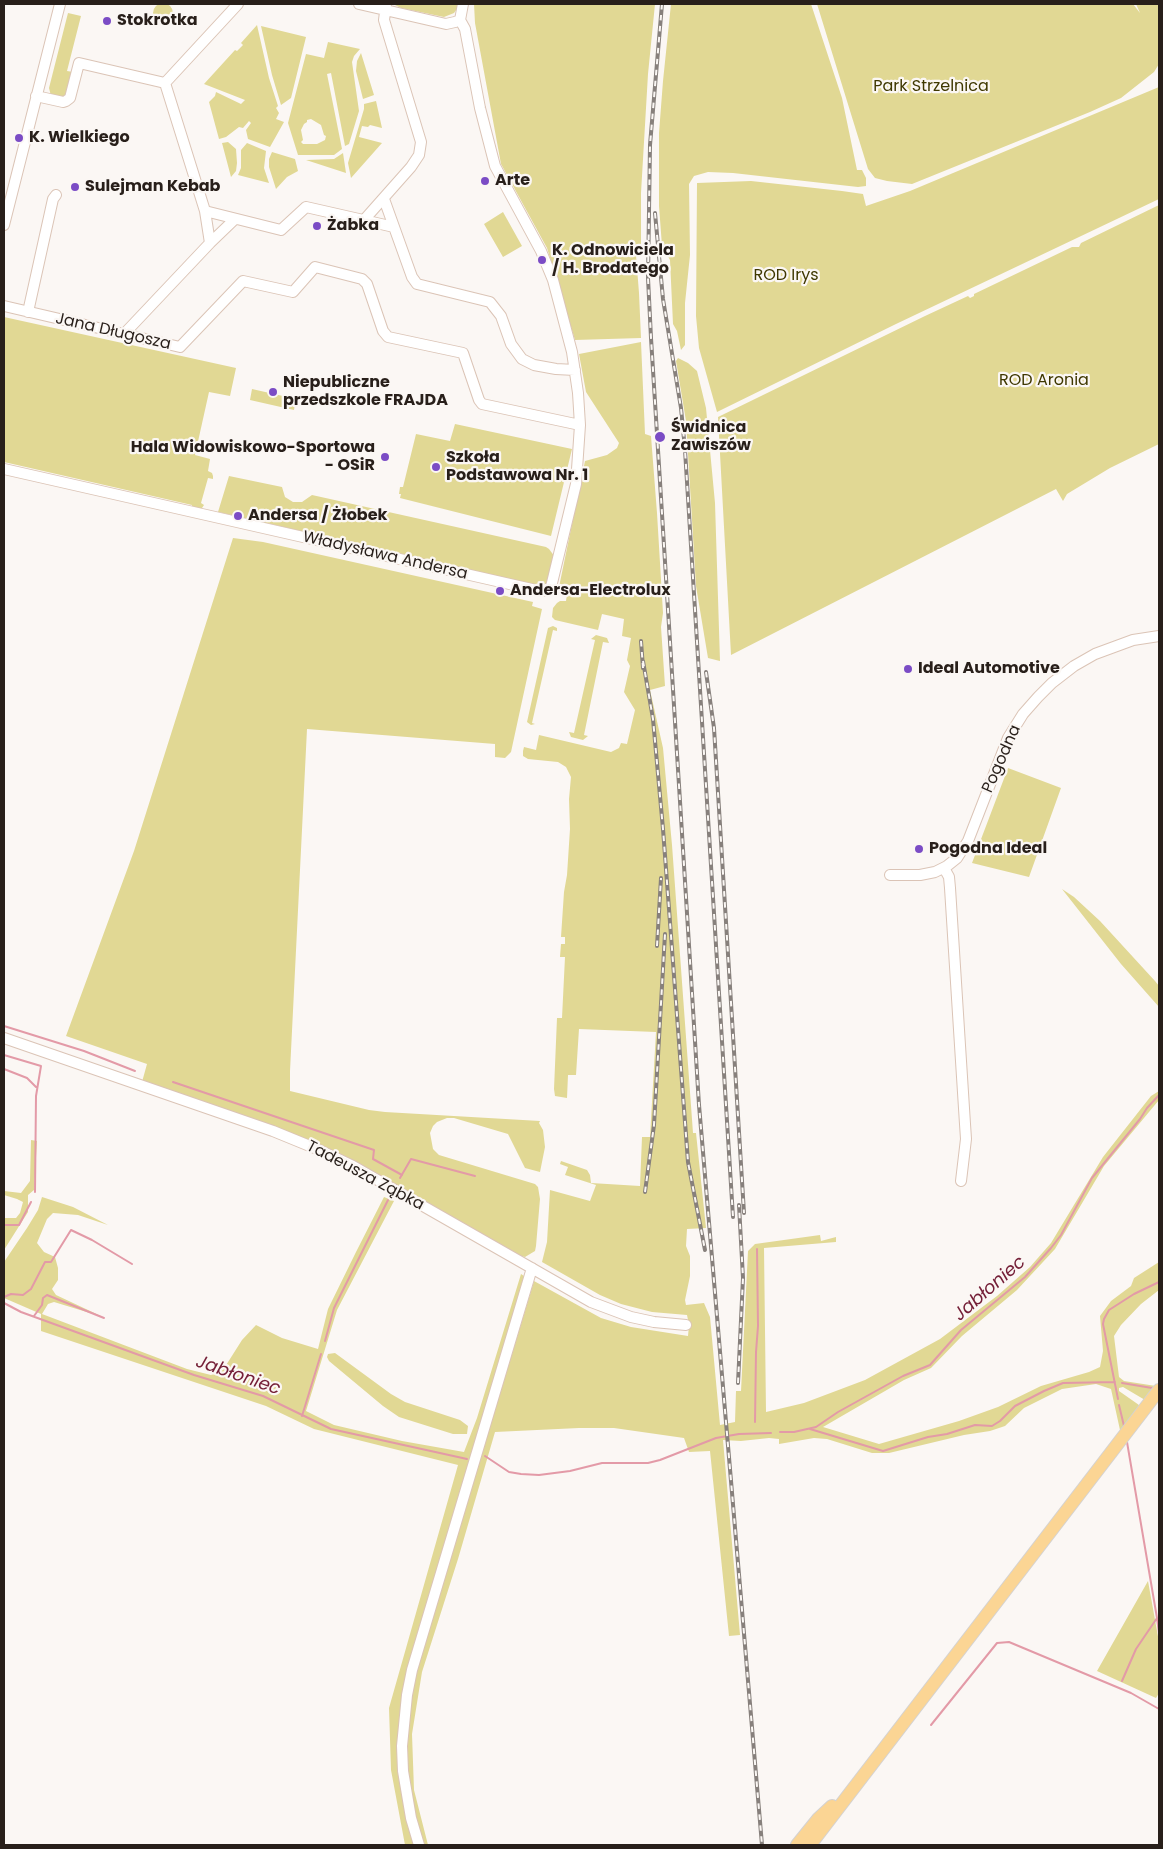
<!DOCTYPE html>
<meta charset="utf-8">
<style>
body{margin:0}
#map{position:relative;width:1163px;height:1849px;overflow:hidden;background:#fbf7f4;font-family:Poppins,sans-serif}
canvas{display:block}
.frame{position:absolute;inset:0;border:5px solid #281f1a;pointer-events:none}
</style>
<div id="map">
<canvas width="1163" height="1849"></canvas>
<div class="frame"></div>
</div>
<script>
const context = document.querySelector('canvas').getContext('2d');
context.lineJoin = 'round';
function paint(path, color) {
  context.fillStyle = color;
  context.fill(path, 'evenodd');
}
function poly(rows) {
  const path = new Path2D();
  for (const r of rows) {
    if (r.length === 3) {
      path.moveTo(r[0] + r[2], r[1]);
      path.arc(r[0], r[1], r[2], 0, 2 * Math.PI);
      continue;
    }
    path.moveTo(r[0], r[1]);
    for (let i = 2; i < r.length; i += 2) path.lineTo(r[i], r[i + 1]);
  }
  return path;
}
function strokePath(path, color, width, dash) {
  context.strokeStyle = color;
  context.lineWidth = width;
  context.lineCap = dash ? 'butt' : 'round';
  context.setLineDash(dash || []);
  context.stroke(path);
}
function write(font, color, halo, rows, align = 'center') {
  context.font = font + ' Poppins,sans-serif';
  context.lineWidth = 4.5;
  context.setLineDash([]);
  context.textBaseline = 'middle';
  context.strokeStyle = halo;
  context.fillStyle = color;
  for (const [text, x, y, turn = 0] of rows) {
    context.save();
    context.translate(x, y);
    context.rotate((+turn || 0) * Math.PI / 180);
    context.textAlign = isNaN(turn) ? turn : align;
    if (halo) context.strokeText(text, 0, 0);
    context.fillText(text, 0, 0);
    context.restore();
  }
}
const green = poly([
 [163,13,10],
 [393,4,457,4,457,9,454,13,444,17,401,8],
 [474,4,655,4,648,74,641,193,641,256,636,255,639,293,641,338,575,340,547,248,501,164,475,23],
 [671,4,811,4,842,98,857,170,862,170,866,178,866,186,858,187,733,173,708,172,694,176,689,184,690,255,685,303,685,345,681,350,677,331,673,324,670,260,662,246,659,206,659,133,663,81],
 [817,4,1133,4,1140,13,1136,4,1159,4,1159,64,1154,72,1121,98,1090,112,912,184,887,181,875,178,868,169],
 [68,13,81,16,67,71,73,72,67,95,64,98,51,96,49,88],
 [257,25,269,78,278,106,276,108,279,113,276,119,284,122,270,147,248,139,246,130,251,123,249,121,243,128,239,127,226,137,219,139,209,102,215,96,216,92,241,104,245,100,204,84,235,50,237,51,243,45,241,43],
 [261,26,306,37,291,98,281,105,272,75],
 [328,42,360,49,354,56,352,62,359,111,349,144,345,146,331,73,327,74,342,149,334,155,298,155,288,123,306,54,324,58],
 [311,119,321,125,324,135,326,136,325,140,317,144,303,144,301,142,303,140,301,130,304,124,307,122,307,120],
 [361,53,374,95,363,99,356,71,357,61],
 [1159,87,1159,199,896,324,717,412,699,348,696,316,697,183,751,181,842,191,863,194,866,206,910,191],
 [376,101,382,128,370,125,368,127,362,126,359,137,382,143,351,178,348,163,364,109,364,104],
 [228,142,236,149,237,163,236,171,231,177,222,143],
 [247,143,266,151,264,168,269,183,238,175,241,168,241,150],
 [272,152,295,159,298,171,287,177,276,189,269,167,269,159],
 [343,153,346,173,306,160,334,159],
 [1159,205,1159,444,1110,468,1067,494,1063,501,1056,489,731,655,718,417,925,316,968,296,970,298,974,296,974,294,1072,247,1079,247,1081,243],
 [503,212,522,246,503,257,484,224],
 [4,317,236,368,230,396,209,392,195,455,210,459,208,471,212,473,213,476,213,479,208,478,201,503,204,505,202,508,199,508,192,507,192,505,4,462],
 [641,342,645,434,651,436,657,513,663,613,661,627,665,686,650,690,663,748,672,845,693,1133,696,1133,706,1228,687,1229,686,1246,690,1256,690,1276,685,1300,686,1305,704,1303,710,1317,720,1425,735,1422,736,1391,741,1391,748,1251,755,1244,820,1235,821,1241,836,1237,836,1242,764,1248,766,1412,804,1403,865,1380,940,1339,997,1296,1030,1267,1051,1243,1103,1157,1151,1096,1159,1091,1159,1100,1104,1166,1055,1249,1017,1290,962,1336,931,1368,904,1380,823,1427,879,1444,959,1421,998,1407,1041,1386,1089,1372,1100,1367,1103,1351,1100,1316,1111,1301,1131,1286,1134,1278,1159,1262,1159,1290,1141,1304,1121,1325,1114,1336,1119,1377,1124,1381,1156,1386,1145,1400,1123,1387,1119,1388,1119,1391,1139,1405,1140,1409,1122,1432,1120,1430,1111,1389,1096,1384,1062,1389,1024,1408,1005,1426,990,1431,964,1435,889,1453,872,1453,827,1439,814,1438,779,1444,779,1439,769,1438,741,1441,723,1440,740,1635,729,1636,710,1451,689,1452,684,1438,614,1428,579,1428,495,1432,458,1559,422,1672,412,1734,414,1790,428,1845,405,1845,391,1770,389,1708,458,1465,314,1429,266,1406,41,1331,41,1314,4,1298,4,1262,27,1228,38,1210,42,1197,73,1207,108,1225,78,1215,53,1213,47,1219,37,1243,44,1252,55,1257,58,1268,58,1280,52,1289,56,1295,103,1317,54,1302,48,1304,42,1314,187,1369,211,1375,223,1370,242,1340,256,1325,282,1338,318,1349,328,1309,356,1252,384,1197,394,1201,337,1310,306,1411,334,1425,402,1441,464,1452,477,1418,521,1274,524,1276,468,1467,477,1470,534,1281,601,1318,631,1327,688,1336,689,1325,687,1315,652,1312,621,1304,600,1295,542,1262,547,1242,550,1190,590,1201,596,1185,565,1175,568,1167,560,1164,561,1161,587,1170,590,1175,591,1183,640,1186,642,1137,650,1137,656,1032,579,1029,576,1075,568,1075,567,1098,555,1096,554,1089,557,1018,562,1018,565,957,560,957,561,944,565,944,565,937,561,937,564,892,567,875,570,829,569,799,571,777,566,767,558,762,528,759,523,756,523,751,524,747,536,750,539,735,611,752,619,748,621,743,627,744,635,710,624,692,630,666,627,660,631,638,622,636,624,619,602,614,598,630,555,620,552,617,553,608,557,603,560,601,566,601,567,594,562,592,559,587,585,461,607,455,617,448,619,443,586,392,579,354],
 [678,358,688,363,697,371,706,408,715,503,720,661,708,658,696,586,686,421,676,361],
 [252,389,296,399,294,410,250,400],
 [455,424,572,449,551,536,400,498,401,494,399,494,400,487,403,487,416,434,450,441],
 [229,476,282,487,285,497,293,502,302,502,312,495,546,547,549,549,555,557,550,579,545,585,539,587,532,584,218,512],
 [233,538,263,542,533,602,532,606,542,609,511,752,505,758,495,757,495,744,307,729,290,1071,290,1091,369,1110,385,1112,540,1121,539,1123,543,1130,545,1147,540,1172,525,1168,508,1134,454,1118,447,1118,437,1122,433,1126,430,1133,433,1149,439,1155,535,1184,538,1187,540,1199,536,1246,535,1251,525,1257,518,1255,358,1163,142,1082,147,1064,66,1036,134,851],
 [553,626,557,628,557,631,553,630,532,723,535,724,531,725,527,722,548,628],
 [596,635,607,638,609,643,603,642,584,735,588,736,583,740,571,737,569,732,574,733,595,640,591,639],
 [1008,768,1061,788,1029,877,972,863],
 [1062,889,1074,897,1100,921,1155,981,1159,986,1159,1007,1121,964],
 [31,1140,37,1141,34,1190,28,1195,28,1212,4,1250,4,1218,16,1218,20,1213,23,1202,17,1199,4,1195,4,1191,21,1193,30,1181],
 [335,1353,391,1394,405,1402,460,1420,468,1426,467,1434,453,1434,399,1417,383,1406,329,1361,327,1357,328,1354],
 [1148,1581,1159,1642,1159,1693,1156,1698,1097,1671]
]);
const stream = poly([
 [4,1026,84,1051,135,1071],
 [4,1055,41,1066,36,1096,35,1192],
 [4,1069,27,1078,36,1087],
 [173,1082,374,1150,373,1159,402,1175],
 [400,1178,411,1159,475,1176],
 [4,1225,19,1225,31,1202],
 [4,1297,11,1294,23,1295,31,1289,45,1262,51,1262,71,1230,92,1240,132,1264],
 [4,1303,21,1312,194,1375,263,1396,331,1429,467,1459],
 [34,1316,42,1305,43,1298,47,1295,104,1318],
 [325,1341,334,1308,388,1200],
 [1122,1383,1152,1388],
 [1118,1399,1103,1324,1104,1319,1109,1310,1134,1294,1159,1282],
 [1119,1405,1124,1426],
 [302,1416,321,1354],
 [755,1422,756,1352,758,1326,757,1249],
 [810,1429,883,1451,928,1437,947,1434,975,1425,992,1426,1000,1421,1015,1406,1044,1391,1063,1383,1115,1382],
 [780,1432,794,1432,816,1427,838,1412,903,1376,930,1365,961,1330,1025,1277,1051,1248,1061,1235,1092,1178,1140,1119,1147,1108,1159,1095],
 [485,1456,509,1472,521,1474,539,1475,570,1471,602,1463,648,1463,660,1460,716,1438,739,1434,771,1433],
 [1159,1583,1159,1585],
 [1157,1618,1159,1633],
 [1122,1681,1136,1649,1157,1618,1127,1442],
 [931,1725,997,1643,1009,1642,1131,1693,1159,1709]
]);
const minor = poly([
 [359,4,446,24,455,22,460,20],
 [36,96,63,102,66,101,70,98,79,63,165,83],
 [384,199,412,277,417,284,490,302,501,316,511,344,522,359,534,365,556,369,575,370],
 [205,211,281,230,306,207,394,227],
 [235,219,210,243,205,211,165,83,238,4],
 [364,220,411,167,419,155,421,142,384,20,386,4],
 [4,225,60,4],
 [4,306,180,347,243,281,293,292,315,267,362,279,367,284,383,331,388,337,463,353,479,400,482,404,580,425],
 [28,312,53,199,56,195],
 [124,334,210,243],
 [4,469,536,590,543,591,551,587,576,484,580,425,578,393,572,352,553,280,541,251,495,166,480,108,465,29,460,20,463,4],
 [944,868,949,877,950,888,965,1124,966,1139,961,1181],
 [890,875,920,875,935,872,947,866,957,858,968,841,1008,738,1023,714,1038,697,1052,683,1074,666,1095,654,1133,640,1159,636],
 [4,1038,273,1131,317,1149,353,1166,591,1302,631,1317,654,1322,686,1325],
 [419,1845,411,1818,403,1771,402,1746,407,1695,412,1670,532,1268]
]);
const major = poly([
 [797,1845,818,1819,832,1806],
 [810,1845,1159,1390]
]);
const rail = poly([
 [662,4,650,145,648,278,651,338,699,1105,762,1845],
 [655,213,663,299,681,408,685,450,733,1217],
 [641,641,643,668],
 [643,661,653,719,663,829,688,1162,705,1250],
 [706,672,714,728,744,1213],
 [657,946,661,878],
 [645,1192,654,1125,665,934],
 [738,1383,743,1278,739,1205]
]);
const markers = [
 [107,21,5,"#7b4cc5"],
 [19,138,5,"#7b4cc5"],
 [485,181,5,"#7b4cc5"],
 [75,187,5,"#7b4cc5"],
 [317,226,5,"#7b4cc5"],
 [542,260,5,"#7b4cc5"],
 [273,392,5,"#7b4cc5"],
 [660,437,6,"#7b4cc5"],
 [385,457,5,"#7b4cc5"],
 [436,467,5,"#7b4cc5"],
 [238,516,5,"#7b4cc5"],
 [500,591,5,"#7b4cc5"],
 [908,669,5,"#7b4cc5"],
 [919,849,5,"#7b4cc5"]
];
const poiNames = [
 ["Stokrotka",117,21],
 ["K. Wielkiego",29,138],
 ["Arte",495,181],
 ["Sulejman Kebab",85,187],
 ["Żabka",327,226],
 ["K. Odnowiciela",552,251],
 ["/ H. Brodatego",552,269],
 ["Niepubliczne",283,383],
 ["przedszkole FRAJDA",283,401],
 ["Świdnica",671,428],
 ["Zawiszów",671,446],
 ["Hala Widowiskowo-Sportowa",375,448,"right"],
 ["- OSiR",375,466,"right"],
 ["Szkoła",446,458],
 ["Podstawowa Nr. 1",446,476],
 ["Andersa / Żłobek",248,516],
 ["Andersa-Electrolux",510,591],
 ["Ideal Automotive",918,669],
 ["Pogodna Ideal",929,849]
];
const parkNames = [
 ["Park Strzelnica",931,87],
 ["ROD Irys",786,276],
 ["ROD Aronia",1044,381]
];
const streetNames = [
 ["Jana Długosza",113,332,13],
 ["Władysława Andersa",385,556,13],
 ["Pogodna",1002,759,-66],
 ["Tadeusza Ząbka",365,1176,28]
];
const waterNames = [
 ["Jabłoniec",990,1289,-41],
 ["Jabłoniec",238,1376,19]
];
paint(green, '#e1d894');
strokePath(stream, '#e39aa7', 2);
strokePath(minor, '#dbc4b6', 12);
strokePath(major, '#d4d2d1', 14);
strokePath(minor, '#fff', 10);
strokePath(major, '#fbd594', 12);
strokePath(rail, '#87807c', 4);
strokePath(rail, '#fbf7f4', 2, [5.5]);
for (const [x, y, r, color] of markers) {
  const dot = new Path2D();
  dot.arc(x, y, r, 0, 2 * Math.PI);
  context.fillStyle = color;
  context.fill(dot);
  strokePath(dot, '#fbf7f4', 2);
}
write('bold 16px', '#281f1a', '#fbf7f4', poiNames, 'left');
write('16px', '#3f3800', '#fbf7f4', parkNames);
write('16px', '#281f1a', '#fbf7f4', streetNames);
write('italic 18px', '#752038', '#fbf7f4', waterNames);
</script>
